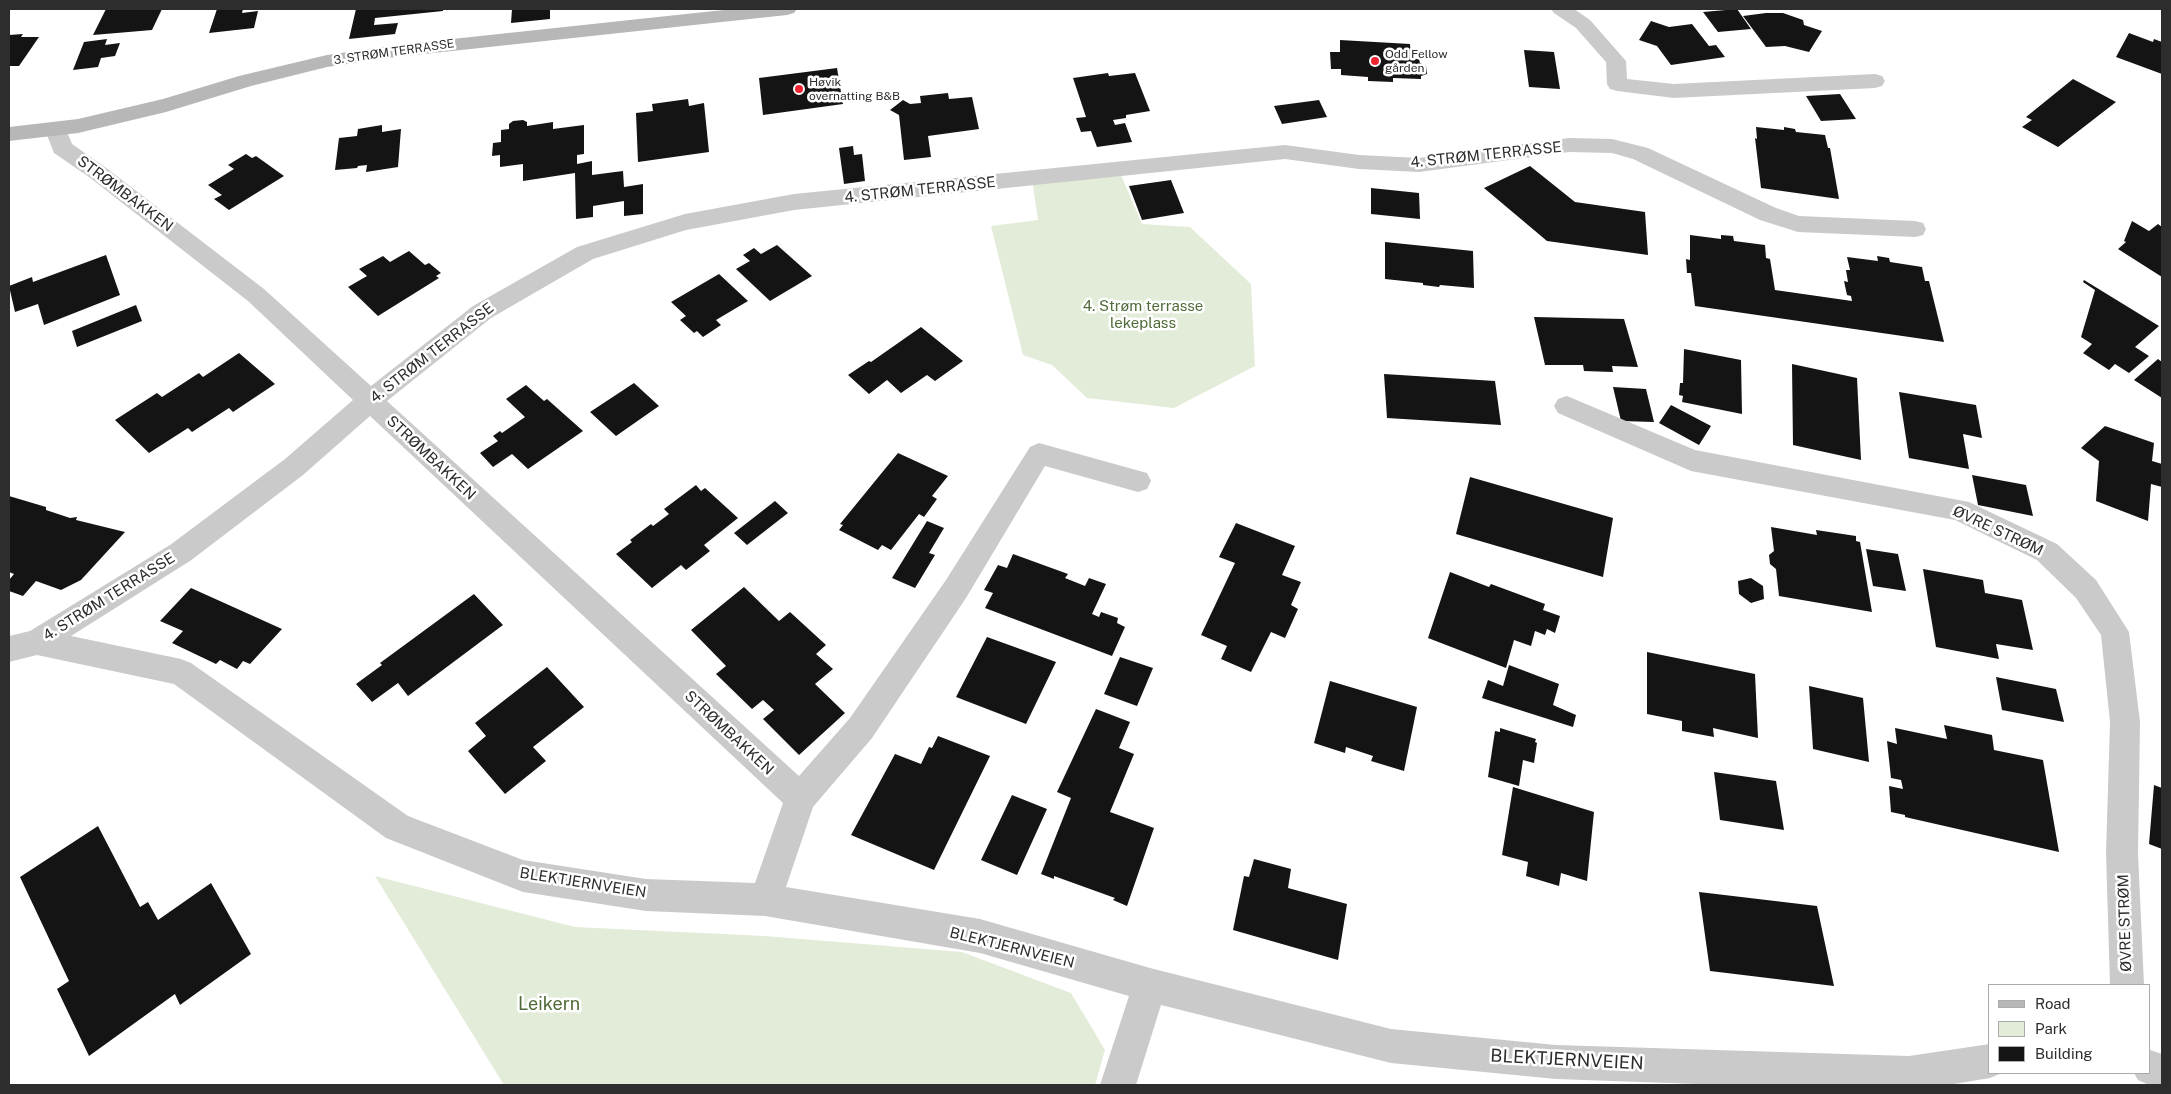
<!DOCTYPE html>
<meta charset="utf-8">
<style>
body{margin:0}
#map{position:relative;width:2171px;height:1094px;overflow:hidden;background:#fff;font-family:"Public Sans",sans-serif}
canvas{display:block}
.frame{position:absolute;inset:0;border:10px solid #2d2d2d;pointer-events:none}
.legend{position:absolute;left:1988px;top:984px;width:162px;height:90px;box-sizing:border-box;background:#fff;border:1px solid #ababab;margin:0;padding:6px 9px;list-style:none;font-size:15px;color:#2d2d2d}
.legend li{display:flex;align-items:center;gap:10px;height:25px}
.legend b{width:25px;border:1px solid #ababab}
</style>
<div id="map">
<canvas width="2171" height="1094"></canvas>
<div class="frame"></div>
<ul class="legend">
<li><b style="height:6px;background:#b7b7b7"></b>Road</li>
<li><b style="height:14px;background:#e3ecd9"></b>Park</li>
<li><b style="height:14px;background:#141414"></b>Building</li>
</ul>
</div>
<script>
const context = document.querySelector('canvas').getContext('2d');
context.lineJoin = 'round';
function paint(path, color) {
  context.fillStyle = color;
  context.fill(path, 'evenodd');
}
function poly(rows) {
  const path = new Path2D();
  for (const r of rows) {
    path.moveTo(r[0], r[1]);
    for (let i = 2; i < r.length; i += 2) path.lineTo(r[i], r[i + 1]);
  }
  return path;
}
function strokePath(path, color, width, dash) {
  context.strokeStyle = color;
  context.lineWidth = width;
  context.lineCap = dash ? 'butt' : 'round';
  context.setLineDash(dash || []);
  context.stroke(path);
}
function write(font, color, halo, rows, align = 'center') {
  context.font = font + ' "Public Sans",sans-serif';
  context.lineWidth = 5;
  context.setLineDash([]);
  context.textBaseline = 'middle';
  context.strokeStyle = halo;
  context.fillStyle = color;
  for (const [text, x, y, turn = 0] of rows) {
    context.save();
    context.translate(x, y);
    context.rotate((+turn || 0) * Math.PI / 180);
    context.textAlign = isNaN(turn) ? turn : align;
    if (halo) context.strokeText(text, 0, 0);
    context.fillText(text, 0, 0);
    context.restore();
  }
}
const green = poly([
 [1118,168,1142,224,1190,227,1251,284,1255,366,1174,408,1087,398,1052,365,1023,355,991,226,1038,220,1032,179],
 [375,876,575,927,765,936,962,952,1071,993,1105,1050,1095,1085,504,1085]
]);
const building = poly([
 [106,9,162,9,152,30,93,35],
 [217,9,243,9,242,13,258,11,254,28,209,33],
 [356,9,443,9,443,11,375,18,374,25,398,23,395,34,349,39],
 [512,9,550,9,550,19,511,23],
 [1737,9,1751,29,1718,32,1703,12],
 [1766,13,1783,13,1803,20,1804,25,1822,31,1809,52,1785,46,1766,47,1743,16],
 [1651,21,1669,27,1692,24,1709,46,1716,45,1725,57,1671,65,1657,46,1639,40],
 [2129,33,2153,42,2154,39,2162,42,2162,74,2116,57],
 [23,34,21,37,39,37,19,66,9,66,9,35],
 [107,39,105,45,120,43,115,56,101,58,98,67,73,70,84,42],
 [1340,40,1410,44,1411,59,1419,59,1420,63,1426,66,1427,74,1421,76,1421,79,1393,78,1393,82,1368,81,1368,77,1341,75,1341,69,1331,69,1330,52,1340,52],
 [1524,50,1554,52,1560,89,1529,87],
 [837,68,843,104,763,115,759,78],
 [1108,73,1109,76,1135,73,1150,111,1126,115,1126,118,1113,120,1115,125,1125,123,1132,142,1097,147,1091,131,1081,132,1076,118,1086,117,1073,78],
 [2073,79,2116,102,2058,147,2022,127,2032,120,2026,117],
 [948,93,949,99,972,97,979,129,928,136,931,157,904,160,899,115,890,110,903,100,910,104,921,103,920,96],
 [1840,94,1856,119,1821,121,1806,96],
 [688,99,689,106,704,103,709,152,638,162,636,113,653,111,652,104],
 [1319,100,1327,117,1282,124,1274,106],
 [523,120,527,122,527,126,553,122,553,129,584,125,584,154,577,155,577,164,592,161,592,175,623,171,624,187,643,184,643,214,624,216,624,201,593,206,593,217,576,219,575,173,523,181,523,164,500,167,500,155,492,156,493,143,501,142,501,130,509,129,509,124,513,121],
 [382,125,382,132,401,129,398,167,366,172,367,165,358,166,357,168,335,170,339,138,357,136,358,129],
 [1756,127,1784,130,1784,127,1795,129,1796,132,1825,135,1828,148,1830,148,1839,199,1761,188,1755,138,1757,139],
 [853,146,854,155,862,154,865,181,844,184,839,148],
 [246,154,252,158,256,156,284,176,229,210,214,199,222,195,208,185,234,169,228,165],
 [1530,166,1575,202,1645,212,1648,255,1547,241,1484,188],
 [1171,180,1184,213,1142,220,1129,186],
 [1371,188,1419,193,1420,219,1371,214],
 [2132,221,2149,231,2158,224,2162,227,2162,277,2118,249,2126,242,2124,241],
 [1690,235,1721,239,1721,235,1733,236,1734,241,1765,245,1766,258,1770,259,1775,290,1852,301,1851,296,1847,295,1844,281,1848,282,1846,270,1850,270,1847,257,1878,261,1877,256,1889,258,1890,262,1922,267,1925,281,1929,281,1944,342,1695,306,1691,273,1687,273,1686,259,1690,260],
 [1385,242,1473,251,1474,288,1440,285,1439,287,1423,285,1423,283,1385,279],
 [777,245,812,276,770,301,736,269,750,261,743,255,754,248,761,254],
 [409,251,425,265,429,263,441,273,436,276,439,278,378,316,348,287,367,276,359,269,383,256,390,262],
 [106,255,120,295,44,325,38,304,15,312,9,286,32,277,33,282],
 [719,274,748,301,716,320,721,325,703,337,697,331,694,333,680,320,686,316,671,302],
 [2084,280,2159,326,2135,347,2149,356,2129,373,2115,364,2109,370,2083,353,2092,344,2081,337,2095,290,2083,282],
 [136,305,142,321,77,347,72,331],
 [1534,317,1624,319,1638,367,1612,366,1613,372,1584,371,1583,365,1545,365],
 [921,327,963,361,935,381,927,375,901,393,887,380,869,394,848,375,869,361,871,362],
 [1684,349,1741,360,1742,414,1682,402,1683,396,1679,395,1680,383,1683,383],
 [239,353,275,384,233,412,229,408,192,432,188,428,149,453,115,420,157,393,162,397,199,373,203,377],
 [2158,359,2162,362,2162,398,2134,380],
 [1792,364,1857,378,1861,460,1793,445],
 [1384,374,1495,381,1501,425,1387,418],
 [634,383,659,406,616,436,590,412],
 [526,385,544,401,547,399,583,431,528,469,512,454,493,467,480,453,498,441,493,436,500,431,502,433,525,417,506,399],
 [1613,387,1646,389,1654,422,1621,421],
 [1899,392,1976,405,1982,438,1963,434,1969,469,1909,458],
 [1671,405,1711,426,1699,445,1659,423],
 [2105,426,2154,443,2152,461,2162,464,2162,487,2151,484,2148,521,2096,501,2099,461,2081,448],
 [898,453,948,476,932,496,937,499,924,517,919,514,891,550,882,545,878,550,839,530,843,525,840,524],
 [1972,475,2026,485,2033,516,1978,505],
 [1470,477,1613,518,1603,577,1456,534],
 [696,485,701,491,705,488,738,518,704,545,710,551,686,570,681,565,652,588,616,554,632,542,630,540,651,524,653,526,669,514,664,509],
 [9,496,46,507,46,510,70,518,77,517,76,520,125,532,81,580,61,590,36,581,23,596,9,591,9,580,14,574,9,572],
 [775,501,788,513,747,545,734,533],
 [927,521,944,528,929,553,935,555,915,588,892,578],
 [1236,523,1295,546,1282,575,1301,582,1291,605,1298,609,1285,638,1271,632,1251,672,1221,659,1227,646,1201,635,1235,563,1219,557],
 [1771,527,1817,535,1816,530,1856,536,1856,541,1860,542,1872,612,1779,596,1776,569,1770,564,1769,555,1774,551],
 [1866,549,1898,554,1906,591,1873,586],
 [1013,554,1068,574,1065,578,1085,586,1089,578,1106,584,1092,614,1099,617,1101,612,1118,618,1117,623,1125,627,1112,656,985,608,993,593,984,590,998,565,1007,568],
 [1923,569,1983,580,1985,593,2022,600,2033,650,1996,644,1999,659,1936,647],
 [1450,572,1489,587,1491,584,1545,604,1543,610,1560,616,1555,633,1547,629,1545,635,1535,631,1531,646,1514,640,1506,668,1428,638],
 [1751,578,1763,586,1764,599,1751,603,1739,594,1738,581],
 [744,587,779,621,790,612,826,645,816,654,833,669,815,684,845,713,799,755,763,719,774,710,763,700,752,709,716,674,726,666,691,630],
 [191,588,282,629,250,664,243,661,237,669,220,660,216,664,172,643,183,631,160,621],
 [474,594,503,625,408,696,398,683,372,702,356,684,382,665,380,663],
 [987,637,1056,662,1026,724,956,697],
 [1647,652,1755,674,1758,738,1713,728,1714,737,1682,731,1682,721,1647,714],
 [1120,657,1153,668,1137,706,1104,694],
 [1509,665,1559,684,1553,705,1576,715,1573,727,1482,698,1488,680,1503,686],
 [547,667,584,707,533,747,546,761,505,794,468,751,486,736,475,723],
 [1996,677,2056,689,2064,722,2002,710],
 [1330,681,1417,707,1404,771,1371,761,1373,756,1346,747,1345,753,1314,743],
 [1809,686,1863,698,1869,762,1813,749],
 [1096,709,1130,722,1119,748,1134,754,1110,812,1154,828,1127,906,1113,900,1115,898,1054,876,1054,879,1041,874,1071,798,1057,792],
 [1944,725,1992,735,1994,750,2043,760,2059,852,1905,817,1905,815,1891,812,1889,786,1903,789,1901,780,1891,778,1887,741,1897,744,1895,728,1947,739],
 [1500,728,1536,739,1535,742,1537,743,1534,763,1523,760,1519,786,1488,777,1495,731,1500,732],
 [938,736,990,756,934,870,851,835,895,754,921,764,929,747,932,748],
 [1714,772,1776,781,1784,830,1720,820],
 [2154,785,2162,788,2162,849,2149,844],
 [1513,787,1594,812,1587,881,1561,873,1559,886,1526,876,1528,862,1502,855],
 [1012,795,1047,809,1017,875,981,860],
 [98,826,140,907,148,902,158,920,211,883,251,954,180,1005,175,994,89,1056,57,989,69,981,20,877],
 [1254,859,1291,869,1288,888,1347,904,1338,960,1233,930,1244,876,1249,877],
 [1699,892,1817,906,1834,986,1710,971]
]);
const minor = poly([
 [1551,9,1574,9,1590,20,1626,61,1627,79,1674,84,1875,74,1882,76,1885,81,1882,86,1875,88,1674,98,1617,91,1610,89,1607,84,1606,62,1576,28,1554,13,1551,9],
 [56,123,64,125,72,144,105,167,264,289,371,386,473,306,577,247,685,214,794,194,1285,145,1359,155,1419,158,1569,138,1612,139,1648,148,1776,208,1799,216,1915,221,1923,223,1926,229,1923,235,1915,237,1798,232,1760,220,1633,159,1612,153,1569,152,1419,172,1359,169,1285,159,794,210,686,230,593,259,491,318,387,401,799,776,850,718,946,580,1030,447,1039,443,1147,473,1151,481,1147,489,1138,492,1045,466,966,598,872,738,813,807,786,887,980,919,1150,968,1391,1029,1556,1045,1909,1056,1990,1044,1990,1073,2002,1073,1990,1078,1948,1085,1725,1085,1556,1079,1391,1063,1161,1005,1136,1085,1100,1085,1129,996,980,953,765,916,646,911,523,892,386,838,174,684,37,655,9,662,9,636,30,631,170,545,285,459,353,400,248,301,89,177,54,153,45,130,48,125,56,123],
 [370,416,783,803,755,883,646,879,523,860,408,816,191,663,181,659,71,636,190,561,303,475,370,416],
 [1567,396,1695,450,1969,502,2057,544,2096,580,2129,632,2140,722,2138,853,2144,985,2110,985,2106,853,2110,722,2101,635,2076,598,2037,560,1955,520,1691,471,1558,413,1554,406,1558,399,1567,396],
 [2150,1050,2162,1054,2162,1085,2149,1085,2138,1080,2134,1073,2150,1073,2150,1050]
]);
const secondary = poly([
 [733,9,797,9,794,13,787,15,396,57,327,67,251,86,166,112,78,133,9,141,9,127,78,119,163,99,239,76,327,55,396,45,733,9]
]);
const markers = [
 [1375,61,5,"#f02331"],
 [799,89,5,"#f02331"]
];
const farStreetnames = [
 ["3. STRØM TERRASSE",394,52,-8]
];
const farPoinames = [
 ["Odd Fellow",1385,54],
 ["gården",1385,68],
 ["Høvik",809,82],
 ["overnatting B&B",809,96]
];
const streetNames = [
 ["4. STRØM TERRASSE",1486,155,-6],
 ["4. STRØM TERRASSE",920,190,-6],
 ["STRØMBAKKEN",125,194,37],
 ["4. STRØM TERRASSE",432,353,-38],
 ["STRØMBAKKEN",431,458,43],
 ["ØVRE STRØM",1998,531,25],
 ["4. STRØM TERRASSE",109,597,-32],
 ["STRØMBAKKEN",729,733,43],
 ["BLEKTJERNVEIEN",583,883,9],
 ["ØVRE STRØM",2125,923,-92],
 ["BLEKTJERNVEIEN",1012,948,14]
];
const parkNames = [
 ["4. Strøm terrasse",1143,306],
 ["lekeplass",1143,323]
];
const nearParknames = [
 ["Leikern",549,1004]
];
const nearStreetnames = [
 ["BLEKTJERNVEIEN",1567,1060,3]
];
paint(green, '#e3ecd9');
paint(building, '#141414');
paint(minor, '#cacaca');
paint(secondary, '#b7b7b7');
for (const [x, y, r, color] of markers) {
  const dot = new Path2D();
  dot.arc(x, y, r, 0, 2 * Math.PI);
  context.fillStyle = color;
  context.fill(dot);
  strokePath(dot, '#fff', 2);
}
write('12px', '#2d2d2d', '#fff', farStreetnames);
write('12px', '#2d2d2d', '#fff', farPoinames, 'left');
write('15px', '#2d2d2d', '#fff', streetNames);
write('15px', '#506b38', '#fff', parkNames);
write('18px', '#506b38', '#fff', nearParknames);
write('18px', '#2d2d2d', '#fff', nearStreetnames);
</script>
